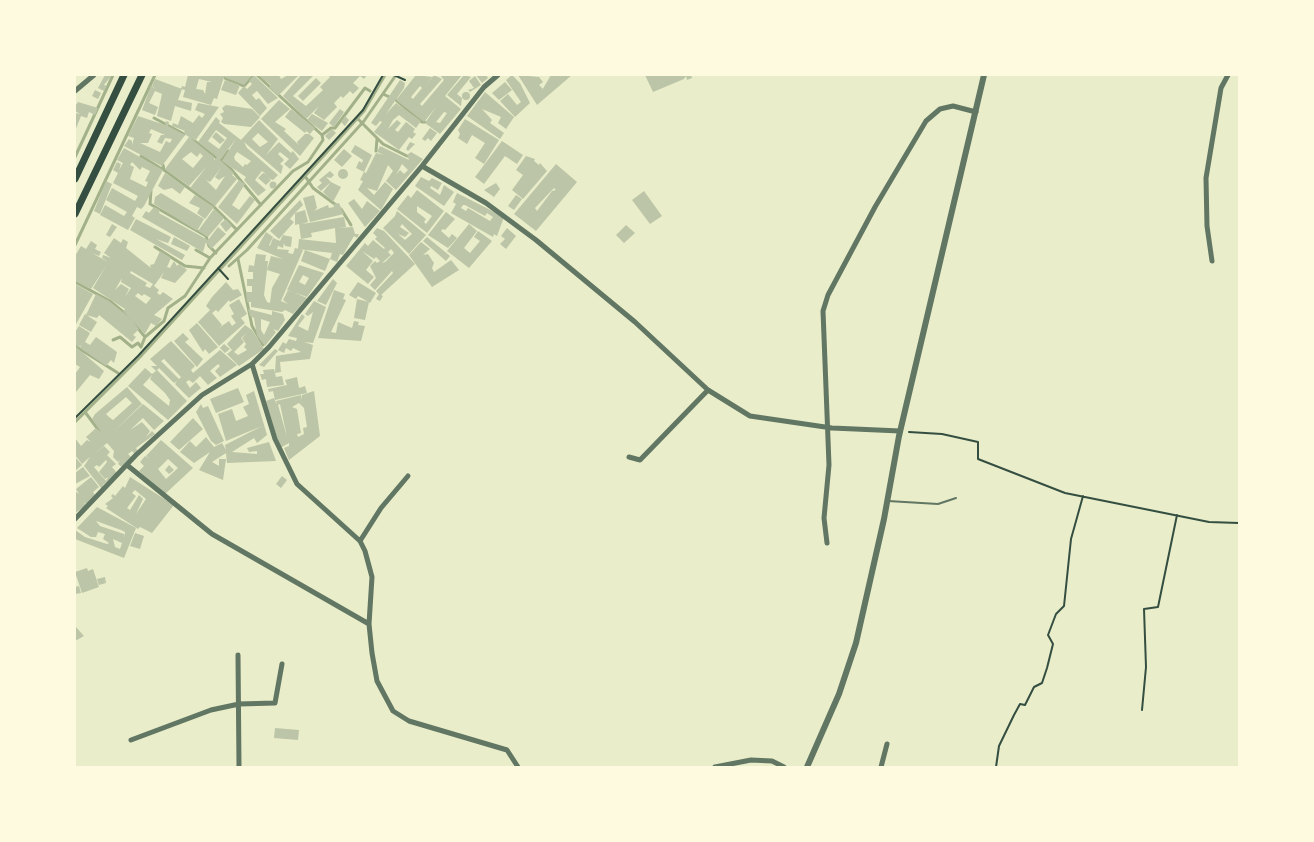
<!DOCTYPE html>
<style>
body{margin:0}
#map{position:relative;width:1314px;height:842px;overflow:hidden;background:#e9edc9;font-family:Jost,sans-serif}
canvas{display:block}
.frame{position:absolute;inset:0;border:76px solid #fefae0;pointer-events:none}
</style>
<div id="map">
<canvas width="1314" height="842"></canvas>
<div class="frame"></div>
</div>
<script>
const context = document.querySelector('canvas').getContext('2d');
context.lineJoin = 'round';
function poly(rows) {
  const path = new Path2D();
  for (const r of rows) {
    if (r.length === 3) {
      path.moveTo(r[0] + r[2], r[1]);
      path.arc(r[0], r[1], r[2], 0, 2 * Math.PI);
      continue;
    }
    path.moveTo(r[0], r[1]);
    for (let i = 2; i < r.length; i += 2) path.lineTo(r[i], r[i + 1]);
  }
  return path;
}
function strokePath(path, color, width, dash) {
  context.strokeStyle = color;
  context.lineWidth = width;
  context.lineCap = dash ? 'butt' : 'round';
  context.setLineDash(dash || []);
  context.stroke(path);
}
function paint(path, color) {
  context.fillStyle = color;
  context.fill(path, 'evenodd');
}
const stream = poly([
 [257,75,322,135],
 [225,78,244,86,254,75],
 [383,94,396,100,422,122,425,122],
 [154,118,184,134],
 [357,118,383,144,407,156],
 [192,139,231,169,261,205],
 [376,151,377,139],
 [141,156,162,169],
 [75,157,113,75],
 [221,161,228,151],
 [163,165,164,170,213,206,237,230],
 [305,176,313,188,336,205],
 [151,191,150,204,206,236,209,246,216,253],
 [341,209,351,225],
 [75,245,155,75],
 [155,247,185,266,204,268],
 [196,250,210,258],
 [238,259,252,326,263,345],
 [229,266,247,250,364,121,396,75],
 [75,282,110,301,127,315,145,337],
 [113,340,120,337,132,347,138,343,141,347,145,337,164,321,168,308,185,296,210,258,293,171,308,162,323,140,322,135,331,128,335,128,365,88,370,91],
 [75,346,118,373],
 [85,412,100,432],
 [75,422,140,357,337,141,364,111,385,75]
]);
const building = poly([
 [105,75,112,75,104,85,107,86,104,91,98,88],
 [188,75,252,75,244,85,224,77,217,99,214,98,211,105,183,97,185,90,181,89,182,86,185,87],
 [199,79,212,82,207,82,205,94,203,90,196,89],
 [254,75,278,98,268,104,257,91,252,95,256,100,259,98,267,108,260,116,238,93,244,86,247,89,252,84,249,81],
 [258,75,279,75,281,79,288,75,299,75,278,96,269,87,271,85],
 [301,75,314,75,293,96,306,106,323,90,320,87,330,77,328,75,367,75,364,79,360,76,353,83,359,88,353,94,350,91,343,98,341,96,334,103,337,107,324,120,314,113,319,106,306,119,283,96],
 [416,75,432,77,426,85,434,75,442,79,420,104,422,106,444,80,440,75,462,75,445,96,461,109,440,134,425,123,436,107,424,122,396,100],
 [420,86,422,88,413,99,411,97],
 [444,112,447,113,440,123,436,122],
 [464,75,471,77,457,94,462,98,461,106,447,95],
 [476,75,486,75,488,78,482,83],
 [512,75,520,83,530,103,515,117,500,101,508,94,517,105,521,102,506,80],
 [518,75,539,77,543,82,539,85,543,89,541,92,551,75,572,75,537,105],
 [645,75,691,75,692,78,687,80,686,76,684,79,653,92],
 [475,76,481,85,470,92,468,90,474,88,469,81],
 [316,78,321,83,303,101,298,96],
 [155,79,182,89,178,100,192,103,191,111,175,106,171,121,157,116,162,94,155,91,149,103,158,107,155,115,142,110,151,86,156,89,152,86],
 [225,80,240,85,236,95,221,90],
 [400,80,405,83,404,88,386,114,396,103,421,121,416,128,399,115,393,120,388,129,397,120,401,123,395,130,398,132,406,122,415,129,413,132,416,134,412,139,409,137,399,150,374,132,382,122,380,121,376,126,371,123],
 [505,82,512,90,499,100,492,93],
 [95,90,101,93,98,99,92,96],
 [466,96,4],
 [485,92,514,117,506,129,498,123,501,117,482,109,492,120,490,123,504,133,500,139,467,116],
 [279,100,290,109,275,122,286,129,284,131,299,145,297,142,305,134,309,134,314,138,300,156,261,119],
 [78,102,98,108,95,115,89,112,87,118,81,116,75,131,75,113,80,114,75,111,75,106],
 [198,103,219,107,195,141,183,133,185,131,172,126,173,123,178,125,181,116,193,123,199,115,202,118,205,114,195,110],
 [226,105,252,109,260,117,251,127,224,124,221,122,223,118,220,114,224,112,222,108],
 [291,109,315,128,310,134,306,131,305,133,285,117],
 [340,109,344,112,334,127,329,123],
 [312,114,328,123,322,131,307,120],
 [138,116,165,125,166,121,169,122,168,126,185,135,162,166,124,146,129,139,132,141,132,145,134,138,128,136],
 [151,129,165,135,161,135,157,142,162,144,165,138,172,139,170,143,166,141,160,152,140,143,148,143,152,134,149,133],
 [345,116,349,120,345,126,341,122],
 [216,117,220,121,219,123,241,140,259,120,278,139,266,155,279,142,291,153,293,151,299,159,290,169,284,164,289,159,280,152,278,154,284,160,280,164,283,166,281,174,244,142,247,148,278,175,273,180,268,178,271,180,266,185,258,178,263,173,266,174,262,171,255,180,266,190,258,196,244,180,246,177,222,161,236,139,220,160,234,173,232,175,237,179,215,206,190,188,207,166,189,186,165,169,189,137,214,157,214,160,217,157,198,142],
 [216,130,227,138,219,149,208,141],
 [258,133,268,142,260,147,252,139],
 [191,152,197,157,200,153,203,156,193,168,182,159],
 [237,152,251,161,247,165,245,164,243,167,235,160,234,157],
 [221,168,215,177,219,180,225,176,216,190,206,180,210,182],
 [465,119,499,140,484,164,475,158,485,143,472,135,467,144,458,138,460,134,458,130],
 [430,128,437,133,431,141,428,138,425,141,422,139],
 [332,129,336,133,329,140,325,136],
 [216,132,225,140,220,144,212,137],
 [502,141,523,155,517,164,505,156,484,184,475,177],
 [410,142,415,144,408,151,406,149],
 [355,145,372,155,364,172,356,168,359,161,362,163,363,160,351,152],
 [380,146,409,160,407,155,411,152,423,159,396,190,386,181,393,171,388,165,377,191,367,188,374,195,385,182,393,189,381,210,358,190,363,181,360,180,364,172,366,173,376,153,384,155,377,152],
 [402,164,408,170,404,174,400,170,396,175],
 [124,148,163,170,144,206,141,209,137,207,132,216,135,218,128,230,100,215,105,205,124,216,127,212,106,200,112,188,135,201,138,196,113,183,118,173,113,170,117,162,121,164,119,170,123,163,117,160],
 [132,162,140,170,142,167,150,171,145,181,148,182,146,187,130,179,134,167,130,165],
 [344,149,352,156,342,167,334,160],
 [526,156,535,159,534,161,539,165,540,163,547,171,523,199,512,190,523,175,516,170],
 [556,164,577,182,536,231,514,214],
 [554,188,556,190,552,191,537,211,535,208],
 [343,174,5],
 [330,171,334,175,331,178,326,177,331,182,321,191,317,187,322,183,319,180],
 [165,173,185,187,180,194,172,188,164,190,158,186],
 [421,177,429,181,432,178,442,183,438,190,431,186,430,188,440,195,444,185,454,192,444,206,415,186],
 [239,180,245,184,232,205,239,210,250,196,255,200,237,224,218,207],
 [106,181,112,184,100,214,94,211],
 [273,185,3.5],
 [331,182,341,187,333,202,323,192],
 [496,183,500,189,494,197,484,190],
 [417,190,444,211,427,233,397,209,408,195,411,198],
 [417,206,432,216,426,224,424,222,426,219,417,212],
 [644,191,662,216,650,224,632,200],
 [161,193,204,219,197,231,154,204,155,197],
 [457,193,504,217,497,236,494,234,493,237,451,213,456,204,453,202],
 [463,205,465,205,485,216,487,213,493,217,490,221,468,208,466,211,461,208],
 [195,195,214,207,205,219,197,213,200,208,189,203],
 [314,195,317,208,314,211,328,205,329,208,334,207,333,204,339,203,344,214,310,222,303,198],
 [516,195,522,199,514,210,508,206],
 [354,199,362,209,367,201,380,211,365,227,348,203],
 [300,200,303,205,295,213,305,210,308,222,302,224,344,217,346,227,338,228,353,227,355,234,359,234,357,238,354,236,343,255,340,254,337,262,330,259,332,253,298,249,299,239,336,243,335,228,311,233,312,237,301,239,299,224,295,225,295,213,290,219,294,222,279,239,270,231],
 [154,207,160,210,159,213,208,240,218,227,226,234,211,249,206,242,203,252,142,217,146,211,149,213],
 [214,209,224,218,208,237,198,231],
 [397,211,426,235,409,254,383,228,395,216],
 [402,224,412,234,405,240,398,234,405,237,409,233,400,227],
 [446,212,455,219,445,230,443,229,441,231,449,238,452,234,457,238,448,248,428,235],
 [136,219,171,237,168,243,156,239,185,255,182,260,130,230],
 [226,219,232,226,226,232,220,224],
 [112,224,117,227,110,237,106,235],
 [469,224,477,231,464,248,470,253,480,241,474,237,478,231,492,241,469,268,447,251],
 [626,225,635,233,624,243,616,235],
 [377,228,384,231,415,264,381,295,383,296,380,301,376,299,379,294,376,291,393,273,392,271,375,290,370,285,376,278,370,266,375,261,377,263,380,261,376,257,374,259,362,251,373,261,366,270,374,277,368,284,346,266,365,243,368,246,373,240,384,249,385,248,375,239,377,237,373,233],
 [391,249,394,253,385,262,382,263,391,255,388,252],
 [507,228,516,236,506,249,500,244,505,239,501,236],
 [266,232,273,237,269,245,270,246,273,238,280,241,283,235,292,237,291,247,285,246,284,243,283,248,278,246,277,249,289,250,288,253,293,254,295,248,303,250,281,301,288,304,283,300,288,290,307,298,293,314,285,310,282,312,251,307,251,302,247,302,246,292,252,292,252,286,247,286,247,279,253,279,253,272,248,272,249,265,254,266,256,254,266,255,265,261,268,261,264,295,267,302,270,303,272,288,280,274,267,270,271,256,283,259,257,248],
 [174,237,190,246,187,251,171,244],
 [427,237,450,256,446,261,423,241],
 [114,238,121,243,123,239,128,242,126,248,151,268,150,265,154,264,160,251,171,258,167,267,170,268,174,261,177,266,179,264,187,270,175,283,161,278,164,272,154,286,159,290,157,293,160,295,163,292,173,299,154,315,162,319,156,326,151,323,145,334,123,311,125,309,93,288,106,266,91,289,75,281,75,256,81,246,86,249,91,241,97,245,95,249,101,252,99,256,92,253,108,262,102,258,103,255,111,258,104,253],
 [131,271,153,284,150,288,145,286,147,283,130,273],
 [122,278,121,282,131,288,125,297,129,289,121,284,115,290],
 [138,293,142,296,144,294,151,298,146,304,135,296],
 [421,242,430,249,423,255,428,254,434,263,432,268,434,272,451,260,459,270,432,287,409,255],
 [305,250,330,259,325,271,301,261],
 [299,265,324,273,307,297,287,290],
 [303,275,309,278,305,285,299,282],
 [333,279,337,283,326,305,317,301],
 [226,282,233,290,238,289,242,295,230,302,229,300,218,312,216,310,212,313,222,325,219,328,229,321,232,326,236,323,231,316,234,314,229,305,239,299,247,314,241,318,236,312,245,323,219,346,198,322,210,310,206,306,212,297],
 [358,282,376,293,370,303,358,296,356,299,349,295],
 [75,284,93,294,75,326,76,296],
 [334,290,345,294,343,299,346,300,331,332,336,333,338,322,352,328,354,321,359,322,358,325,365,326,361,341,318,338],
 [96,294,109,301,130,318,139,329,133,335,136,337,132,342,99,315,102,311,97,318,86,315],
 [357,299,369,302,365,320,354,318],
 [314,301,326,307,313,343,304,342,313,345,310,359,280,362,281,372,275,373,276,356,301,352,293,348,291,351,286,348,284,353,278,350,283,342,286,344,289,339,296,341,297,338,288,336,302,314,305,317,298,326,308,331,313,312,308,316,305,314],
 [248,309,272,315,272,311,283,314,285,320,278,331,273,329,276,332,265,346,257,336,254,318,250,316],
 [261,319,270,322,264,335,261,330],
 [85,314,97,322,91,332,79,325],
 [197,323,218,347,209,354,205,349,203,352,189,330],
 [245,325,252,330,264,349,239,366,227,354,232,350,227,344],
 [247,333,242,338,246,344,244,347,247,350,238,355,234,352,244,342,241,338],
 [79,326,90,333,85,342,90,345,96,337,117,352,114,363,111,360,106,366,80,348,81,345,79,347,75,345,75,332],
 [183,333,189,339,185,342,203,359,197,367,174,341],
 [171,341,195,366,191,370,193,373,220,350,237,365,220,377,215,371,220,366,218,364,210,371,217,378,208,385,200,376,193,383,189,380,186,382,190,388,196,382,201,388,189,398,175,384,177,381,174,383,159,368,157,370,187,401,168,420,128,386,145,368,152,374,156,371,151,366,157,366,150,359],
 [164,359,181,377,179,379,161,361],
 [152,375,150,379,165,393,170,400,169,406,143,385],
 [224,344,230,349,225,353,220,348],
 [75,346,104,371,99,379,90,375,76,392,75,374,80,367,75,364],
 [275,349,278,351,264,367,259,365],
 [274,369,276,377,282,376,284,385,267,387,266,379,262,380,260,374,264,374,263,370],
 [297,377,299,388,305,386,307,393,275,400,273,391,269,392,268,389,287,385,285,380],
 [127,387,142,404,112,433,143,404,164,421,154,430,143,418,130,430,142,422,150,431,146,437,152,431,155,434,136,448,138,451,135,454,132,451,128,454,131,457,122,467,118,464,120,460,118,462,113,457,114,451,107,443,93,455,104,446,110,452,107,455,116,464,112,467,117,473,103,485,102,489,84,466,90,457,82,464,75,455,75,438,81,446,87,440,91,442,86,437,96,428,101,432,92,419,95,414],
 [126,397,132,403,113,420,109,417,106,414],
 [106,460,107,462,99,472,105,479,108,477,106,481,94,467,97,465,99,467],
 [238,388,244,402,216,413,210,399],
 [254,391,267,435,257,443,254,438,232,452,257,454,257,451,249,452,247,448,269,442,276,461,227,463,226,453,212,462,219,466,219,459,226,459,223,480,199,470,210,452,194,463,180,452,190,441,196,447,206,437,214,447,222,443,226,450,225,445,262,426,226,441,218,414,232,409,236,421,248,416,243,407,249,404,246,395],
 [314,391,320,436,289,460,284,448,289,446,289,443,280,448,266,401,274,398,277,405,276,401,301,395,302,400,302,395],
 [299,403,304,408,307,427,303,428,304,434,298,437,297,434,301,433,297,409,292,407],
 [280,404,287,437,278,405],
 [201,404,203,408,208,406,224,441,216,445,211,441,196,412],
 [193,418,203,429,179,450,170,442],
 [161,440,193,468,165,494,139,471,144,466,140,462,145,456,150,459,146,456],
 [168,459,178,468,166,479,158,469],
 [75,457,82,465,75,471],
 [169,465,174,470,169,474,165,470],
 [83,467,90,476,75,484,75,473],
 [282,476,287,480,281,488,276,484],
 [91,477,99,487,93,492,95,495,87,505,84,502,86,506,75,513,75,491,79,494,76,489],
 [130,477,174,505,152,533,140,527,138,529,106,508,108,506,105,504,113,498,111,496,113,494,115,496,123,486,125,488],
 [135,490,146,499,136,514,143,499,139,495,130,510,127,508,136,496,132,493],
 [97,507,136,528,124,558,75,539,75,530,85,537,107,544,109,543,103,539,105,534,98,532,96,537,91,537,77,528],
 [96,521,121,530,125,532,124,537,124,534,100,526],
 [113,539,122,543,120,549,115,547],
 [135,533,144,536,140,549,130,546],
 [87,568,88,571,93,569,99,587,82,593,75,572],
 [105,577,106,583,99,585,97,579],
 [79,586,81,593,75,594,75,587],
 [75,626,84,636,75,641],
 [275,728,299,730,298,740,274,738]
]);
const path = poly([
 [394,75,405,80],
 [218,268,228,279],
 [75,418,138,356,363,110,383,75],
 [909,432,942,434,978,442,978,459,1065,493,1209,522,1239,523],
 [1142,710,1146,667,1144,609,1158,607,1177,515],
 [996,767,999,746,1014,715,1020,704,1025,705,1034,687,1042,683,1047,668,1053,644,1048,635,1056,614,1064,606,1071,539,1083,496]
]);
const service = poly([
 [888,501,938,504,956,498]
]);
const minor = poly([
 [75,91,94,75],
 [422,166,486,203,536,240,635,322,708,390,750,416,832,428,900,431],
 [1212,261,1207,226,1206,178,1221,88,1228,75],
 [252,364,275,439,297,484,360,541,365,551,372,577,369,624,372,653,377,681,393,711,409,721,507,750,518,767],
 [629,457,640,460,708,390],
 [127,465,212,534,369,624],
 [75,519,136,455,202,395,252,364,269,347,422,166,484,87,498,75],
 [360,541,381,508,408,476],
 [827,543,824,518,829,465,823,311,828,295,875,207,926,121,940,109,953,106,976,112],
 [238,655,239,767],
 [131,740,211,710,239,704,275,703,282,664],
 [715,767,751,760,772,761,784,767],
 [881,767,887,744]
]);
const tertiary = poly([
 [807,767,839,694,856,643,884,519,899,436,984,75]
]);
const secondary = poly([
 [75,179,124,75],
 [75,214,142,75]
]);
strokePath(stream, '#a3b18a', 3);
paint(building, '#bcc5a7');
strokePath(path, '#344e41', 2);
strokePath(service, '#617663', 2);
strokePath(minor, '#617663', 5);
strokePath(tertiary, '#617663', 6);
strokePath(secondary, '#344e41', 7);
</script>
